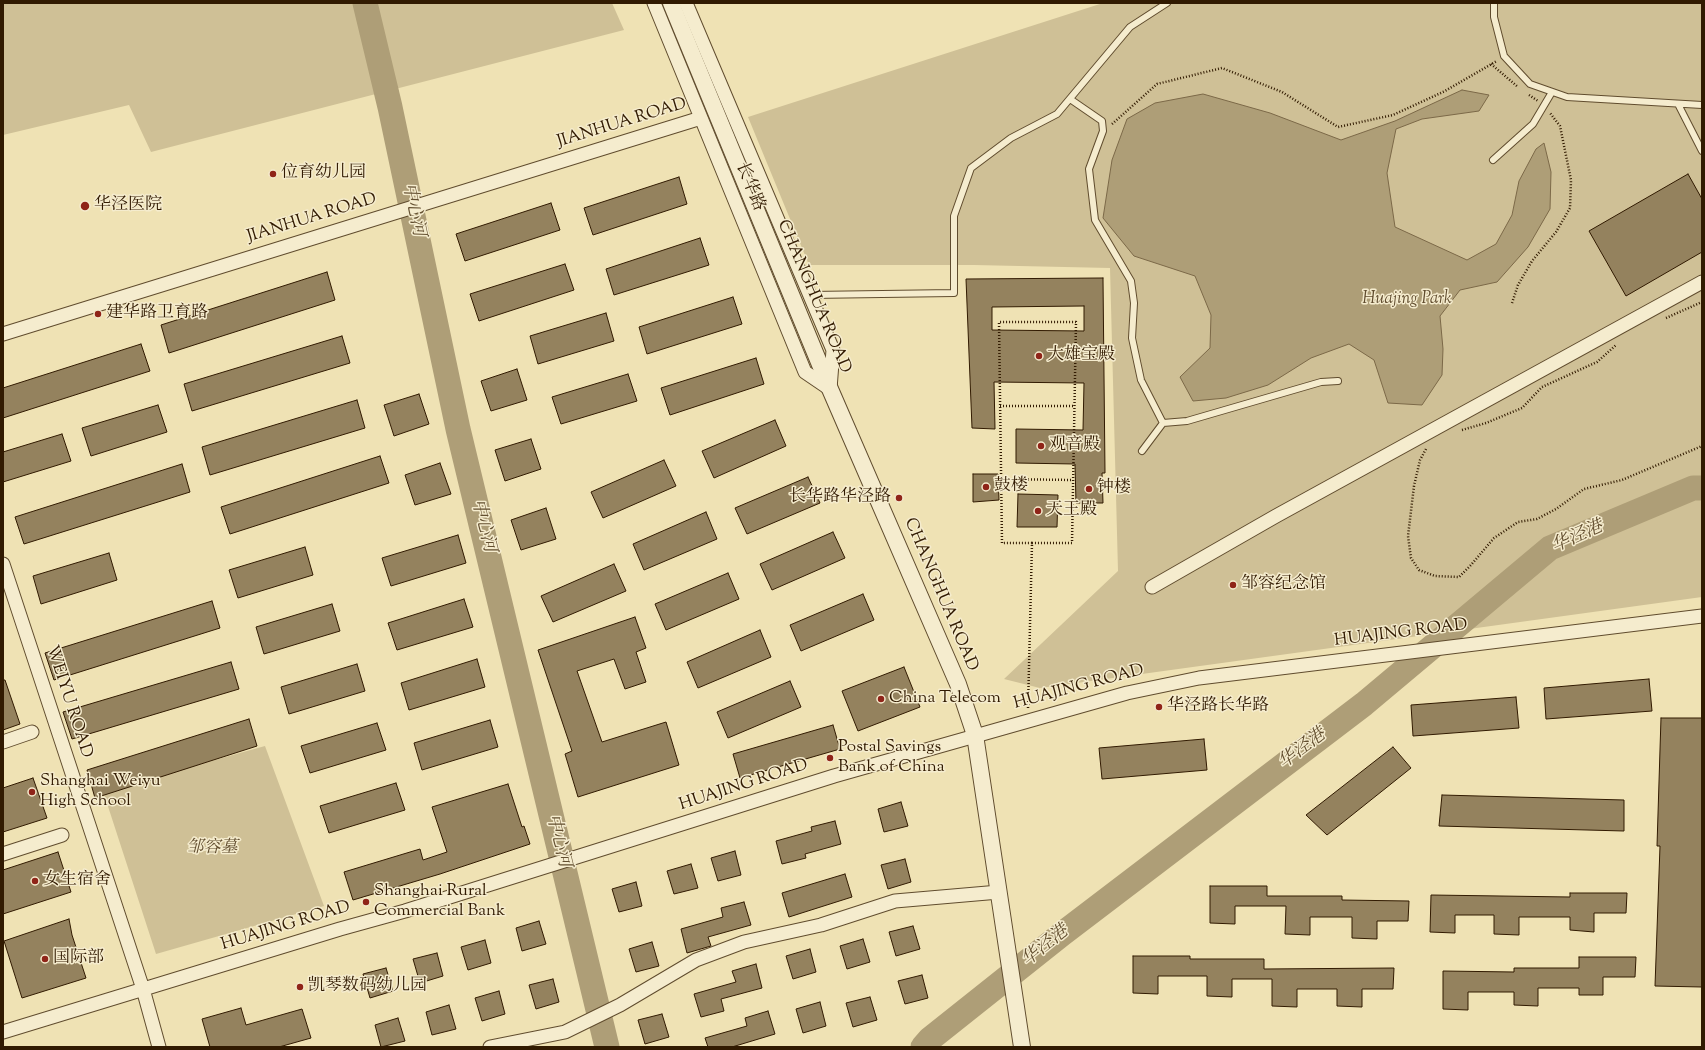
<!DOCTYPE html>
<meta charset="utf-8">
<style>
body{margin:0}
#map{position:relative;width:1705px;height:1050px;overflow:hidden;background:#efe2b4;font-family:"Sorts Mill Goudy",serif}
canvas{display:block}
.frame{position:absolute;inset:0;border:4px solid #311a01;pointer-events:none}
</style>
<div id="map">
<canvas width="1705" height="1050"></canvas>
<div class="frame"></div>
</div>
<script>
const context = document.querySelector('canvas').getContext('2d');
context.lineJoin = 'round';
function paint(path, color) {
  context.fillStyle = color;
  context.fill(path, 'evenodd');
}
function poly(rows) {
  const path = new Path2D();
  for (const r of rows) {
    path.moveTo(r[0], r[1]);
    for (let i = 2; i < r.length; i += 2) path.lineTo(r[i], r[i + 1]);
  }
  return path;
}
function strokePath(path, color, width, dash) {
  context.strokeStyle = color;
  context.lineWidth = width;
  context.lineCap = dash ? 'butt' : 'round';
  context.setLineDash(dash || []);
  context.stroke(path);
}
function write(font, color, halo, rows, align = 'center') {
  context.font = font + ' "Sorts Mill Goudy","Noto Serif SC",serif';
  context.lineWidth = 3;
  context.setLineDash([]);
  context.textBaseline = 'middle';
  context.strokeStyle = halo;
  context.fillStyle = color;
  for (const [text, x, y, turn = 0] of rows) {
    context.save();
    context.translate(x, y);
    context.rotate((+turn || 0) * Math.PI / 180);
    context.textAlign = isNaN(turn) ? turn : align;
    if (halo) context.strokeText(text, 0, 0);
    context.fillText(text, 0, 0);
    context.restore();
  }
}
const green = poly([
 [3,3,612,3,624,30,151,152,129,105,3,135],
 [1103,3,1702,3,1702,597,1040,688,1004,679,1118,571,1110,268,974,265,809,265,748,117],
 [265,746,324,906,156,954,103,791]
]);
const water = poly([
 [1462,90,1489,95,1479,111,1422,119,1396,129,1387,173,1395,227,1467,260,1496,244,1512,215,1519,181,1536,149,1544,143,1551,172,1550,209,1528,247,1497,282,1460,290,1440,316,1443,349,1442,375,1422,405,1388,403,1374,360,1349,344,1311,358,1268,385,1226,398,1193,401,1180,377,1210,348,1211,315,1195,276,1134,256,1103,218,1112,160,1127,119,1155,103,1203,94,1270,113,1341,140,1395,121,1462,90]
]);
const river = poly([
 [365,3,390,107,458,429,607,1047],
 [923,1047,930,1039,1062,934,1364,704,1550,548,1693,488,1702,488]
]);
const building = poly([
 [1688,174,1702,199,1702,252,1626,296,1589,231,1688,174],
 [679,177,687,204,593,235,584,208,679,177],
 [551,203,560,230,465,261,456,234,551,203],
 [700,238,709,265,614,295,606,269,700,238],
 [565,264,574,290,479,321,470,294,565,264],
 [327,272,335,300,169,353,161,325,327,272],
 [1103,278,1105,473,1102,473,1103,503,1076,503,1075,464,1016,463,1016,429,1083,430,1084,383,994,382,995,429,972,428,966,279,1103,278],
 [1084,306,1084,331,992,330,992,307,1084,306],
 [733,297,742,324,647,354,639,327,733,297],
 [606,313,614,341,538,364,530,336,606,313],
 [342,336,350,363,192,411,184,384,342,336],
 [141,344,150,371,3,418,3,388,141,344],
 [756,358,764,384,670,415,661,388,756,358],
 [517,369,527,400,491,411,481,381,517,369],
 [628,374,637,401,561,424,552,397,628,374],
 [419,394,429,424,394,436,384,405,419,394],
 [357,400,365,428,210,475,202,447,357,400],
 [158,405,167,432,91,456,82,428,158,405],
 [775,420,786,446,714,478,702,451,775,420],
 [62,434,71,461,3,482,3,452,62,434],
 [531,439,541,469,505,481,495,450,531,439],
 [380,456,389,483,230,534,221,507,380,456],
 [664,460,676,486,603,518,591,492,664,460],
 [440,463,451,494,415,505,405,475,440,463],
 [182,464,190,492,24,544,15,517,182,464],
 [973,474,998,474,999,500,973,502,973,474],
 [808,477,820,503,747,534,735,508,808,477],
 [1018,494,1058,495,1057,527,1017,527,1018,494],
 [546,508,556,539,521,550,511,520,546,508],
 [706,512,717,539,644,570,633,544,706,512],
 [833,532,845,558,772,590,760,564,833,532],
 [458,535,466,563,391,586,382,558,458,535],
 [305,547,313,575,238,598,229,570,305,547],
 [109,553,117,580,41,604,33,576,109,553],
 [614,564,626,591,553,622,541,596,614,564],
 [728,573,739,599,666,630,655,604,728,573],
 [863,594,874,620,801,651,790,625,863,594],
 [464,599,473,627,397,650,388,623,464,599],
 [212,601,220,628,54,680,45,653,212,601],
 [332,604,340,631,264,654,256,627,332,604],
 [635,617,646,648,636,652,646,682,625,689,614,659,577,671,602,742,666,722,679,765,578,797,565,754,572,751,538,650,635,617],
 [760,630,771,657,698,688,687,662,760,630],
 [477,659,485,687,409,710,401,683,477,659],
 [231,662,239,689,72,739,63,712,231,662],
 [357,664,365,691,289,714,281,687,357,664],
 [904,667,920,707,858,731,842,691,904,667],
 [1649,679,1652,711,1546,719,1544,688,1649,679],
 [3,680,5,680,20,724,3,730,3,680],
 [790,681,801,707,728,738,717,712,790,681],
 [1516,697,1519,728,1413,736,1411,705,1516,697],
 [1661,718,1702,718,1702,987,1655,986,1660,846,1657,846,1661,718],
 [249,719,257,746,95,798,87,770,249,719],
 [490,720,498,747,422,770,414,743,490,720],
 [377,723,386,750,310,773,301,746,377,723],
 [833,725,840,749,740,778,733,754,833,725],
 [1204,739,1207,770,1102,779,1099,748,1204,739],
 [1393,747,1411,768,1327,835,1306,815,1393,747],
 [33,778,47,818,3,832,3,788,33,778],
 [396,783,405,810,329,833,320,806,396,783],
 [508,784,522,827,524,826,530,844,440,874,353,900,344,872,420,849,423,860,447,852,432,807,508,784],
 [1442,795,1624,800,1624,831,1439,826,1442,795],
 [901,802,908,826,884,832,878,809,901,802],
 [835,821,841,844,805,854,806,858,782,864,776,841,812,831,811,827,835,821],
 [735,851,741,875,718,881,711,858,735,851],
 [58,852,71,892,3,914,3,870,58,852],
 [905,859,911,882,888,889,881,865,905,859],
 [691,864,698,888,674,894,667,871,691,864],
 [845,874,852,897,789,917,782,893,845,874],
 [636,882,642,906,619,912,612,889,636,882],
 [1210,886,1267,886,1267,896,1342,896,1342,900,1409,901,1408,921,1377,921,1377,939,1352,938,1352,917,1310,917,1310,935,1285,934,1286,906,1235,906,1235,924,1210,923,1210,886],
 [1570,893,1627,893,1626,913,1594,913,1594,932,1570,930,1570,917,1519,917,1519,935,1494,934,1494,915,1455,915,1455,933,1430,932,1431,895,1570,897,1570,893],
 [744,902,751,925,708,937,711,946,687,953,681,929,723,917,721,908,744,902],
 [69,919,72,935,86,978,22,998,4,941,69,919],
 [539,921,546,944,522,951,516,928,539,921],
 [913,926,920,949,896,956,889,932,913,926],
 [863,939,870,962,847,969,840,946,863,939],
 [485,940,491,963,468,970,461,947,485,940],
 [652,942,659,966,636,972,629,949,652,942],
 [810,949,816,972,793,979,786,956,810,949],
 [437,953,443,976,420,983,413,959,437,953],
 [1133,956,1190,956,1190,959,1264,959,1264,969,1394,968,1393,989,1362,989,1362,1007,1337,1006,1337,989,1297,989,1297,1007,1272,1006,1272,979,1232,979,1232,997,1207,996,1207,976,1158,976,1158,994,1133,993,1133,956],
 [1579,957,1636,957,1635,977,1603,977,1603,995,1579,995,1579,988,1538,988,1538,1006,1514,1005,1514,992,1468,992,1468,1010,1443,1009,1443,971,1514,972,1514,968,1579,968,1579,957],
 [756,964,762,988,721,999,724,1011,701,1017,694,994,736,982,732,971,756,964],
 [386,968,393,991,370,998,363,974,386,968],
 [922,975,928,998,905,1004,898,981,922,975],
 [553,979,559,1002,536,1009,529,985,553,979],
 [499,991,505,1014,482,1021,475,998,499,991],
 [870,997,877,1020,853,1027,846,1003,870,997],
 [820,1002,826,1026,803,1033,796,1009,820,1002],
 [449,1005,456,1029,432,1035,426,1012,449,1005],
 [241,1008,246,1025,302,1009,311,1038,279,1047,210,1047,202,1019,241,1008],
 [768,1011,775,1034,732,1047,708,1047,705,1038,747,1026,745,1018,768,1011],
 [662,1014,669,1037,645,1044,638,1020,662,1014],
 [398,1018,405,1041,381,1047,375,1025,398,1018]
]);
const path = poly([
 [1491,64,1518,87],
 [1529,95,1538,101],
 [1112,124,1157,84,1222,68,1282,92,1338,127,1393,115,1445,91,1497,61],
 [1512,303,1518,285,1532,261,1556,232,1570,208,1571,180,1560,126,1550,113],
 [1666,318,1702,302],
 [1000,406,1075,406],
 [1462,430,1486,423,1522,408,1542,387,1597,362,1616,345],
 [1426,449,1420,460,1414,486,1408,536,1411,558,1419,570,1435,576,1459,577,1471,565,1494,538,1518,522,1537,519,1556,509,1584,489,1622,480,1702,446],
 [1001,479,1073,480],
 [1028,708,1032,543,1072,543,1076,322,999,322,1002,543,1032,543]
]);
const service = poly([
 [1494,3,1494,17,1504,56,1530,84,1567,97,1702,105],
 [1070,99,1102,121,1103,131,1089,169,1095,220,1131,281,1134,303,1132,338,1141,380,1163,423,1187,421,1321,382,1338,381],
 [1678,104,1702,151],
 [1493,160,1533,124,1552,92],
 [810,295,954,293,954,216,971,168,1011,138,1057,114,1130,27,1167,3],
 [1142,451,1163,423]
]);
const minor = poly([
 [654,3,805,372,830,389,833,350,686,3],
 [3,334,701,118],
 [3,564,143,989,159,1047],
 [1152,587,1276,516,1702,282],
 [3,742,32,732],
 [3,854,62,835],
 [3,1032,340,929,405,911,834,776,1127,693,1199,678,1702,616],
 [490,1047,565,1032,620,1005,696,960,744,942,821,925,895,901,999,892]
]);
const tertiary = poly([
 [671,3,830,389,958,684,975,735,1022,1047]
]);
const markers = [
 [273,174,4,"#8f2418"],
 [85,206,5,"#8f2418"],
 [98,314,4,"#8f2418"],
 [1039,356,4,"#8f2418"],
 [1041,446,4,"#8f2418"],
 [986,487,4,"#8f2418"],
 [1089,489,4,"#8f2418"],
 [899,498,4,"#8f2418"],
 [1038,511,4,"#8f2418"],
 [1233,585,4,"#8f2418"],
 [881,699,4,"#8f2418"],
 [1159,707,4,"#8f2418"],
 [830,758,4,"#8f2418"],
 [32,792,4,"#8f2418"],
 [35,881,4,"#8f2418"],
 [366,902,4,"#8f2418"],
 [45,959,4,"#8f2418"],
 [300,987,4,"#8f2418"]
];
const streetNames = [
 ["JIANHUA ROAD",622,124,-17],
 ["长华路",749,187,68],
 ["JIANHUA ROAD",312,219,-17],
 ["CHANGHUA ROAD",813,297,67],
 ["CHANGHUA ROAD",940,595,67],
 ["HUAJING ROAD",1401,634,-7],
 ["HUAJING ROAD",1079,688,-15],
 ["WEIYU ROAD",68,702,72],
 ["HUAJING ROAD",744,786,-18],
 ["HUAJING ROAD",286,927,-17]
];
const poiNames = [
 ["位育幼儿园",281,174],
 ["华泾医院",94,206],
 ["建华路卫育路",106,314],
 ["大雄宝殿",1047,356],
 ["观音殿",1049,446],
 ["鼓楼",994,487],
 ["钟楼",1097,489],
 ["长华路华泾路",891,498,"right"],
 ["天王殿",1046,511],
 ["邹容纪念馆",1241,585],
 ["China Telecom",889,699],
 ["华泾路长华路",1167,707],
 ["Postal Savings",838,748],
 ["Bank of China",838,768],
 ["Shanghai Weiyu",40,782],
 ["High School",40,802],
 ["女生宿舍",43,881],
 ["Shanghai Rural",374,892],
 ["Commercial Bank",374,912],
 ["国际部",53,959],
 ["凯琴数码幼儿园",308,987]
];
const parkNames = [
 ["Huajing Park",1407,300],
 ["邹容墓",212,849]
];
const waterNames = [
 ["中心河",412,210,78],
 ["中心河",482,526,76],
 ["华泾港",1578,538,-24],
 ["华泾港",1303,750,-37],
 ["中心河",557,841,76],
 ["华泾港",1046,947,-39]
];
paint(green, '#cfc096');
paint(water, '#ae9e77');
strokePath(water, '#7c6948', 1);
strokePath(river, '#ae9e77', 25);
paint(building, '#94825e');
strokePath(building, '#311a01', 1);
strokePath(service, '#604c2e', 8);
strokePath(minor, '#604c2e', 15);
strokePath(tertiary, '#604c2e', 18);
strokePath(path, '#311a01', 2.5, [1, 2]);
strokePath(service, '#f5ecce', 6);
strokePath(minor, '#f5ecce', 13);
strokePath(tertiary, '#f5ecce', 16);
for (const [x, y, r, color] of markers) {
  const dot = new Path2D();
  dot.arc(x, y, r, 0, 2 * Math.PI);
  context.fillStyle = color;
  context.fill(dot);
  strokePath(dot, '#f5ecce', 1.5);
}
write('17px', '#311a01', '#f5ecce', streetNames);
write('17px', '#311a01', '#f5ecce', poiNames, 'left');
write('italic 17px', '#604c2e', '#f5ecce', parkNames);
write('italic 18px', '#634f30', '#f5ecce', waterNames);
</script>
